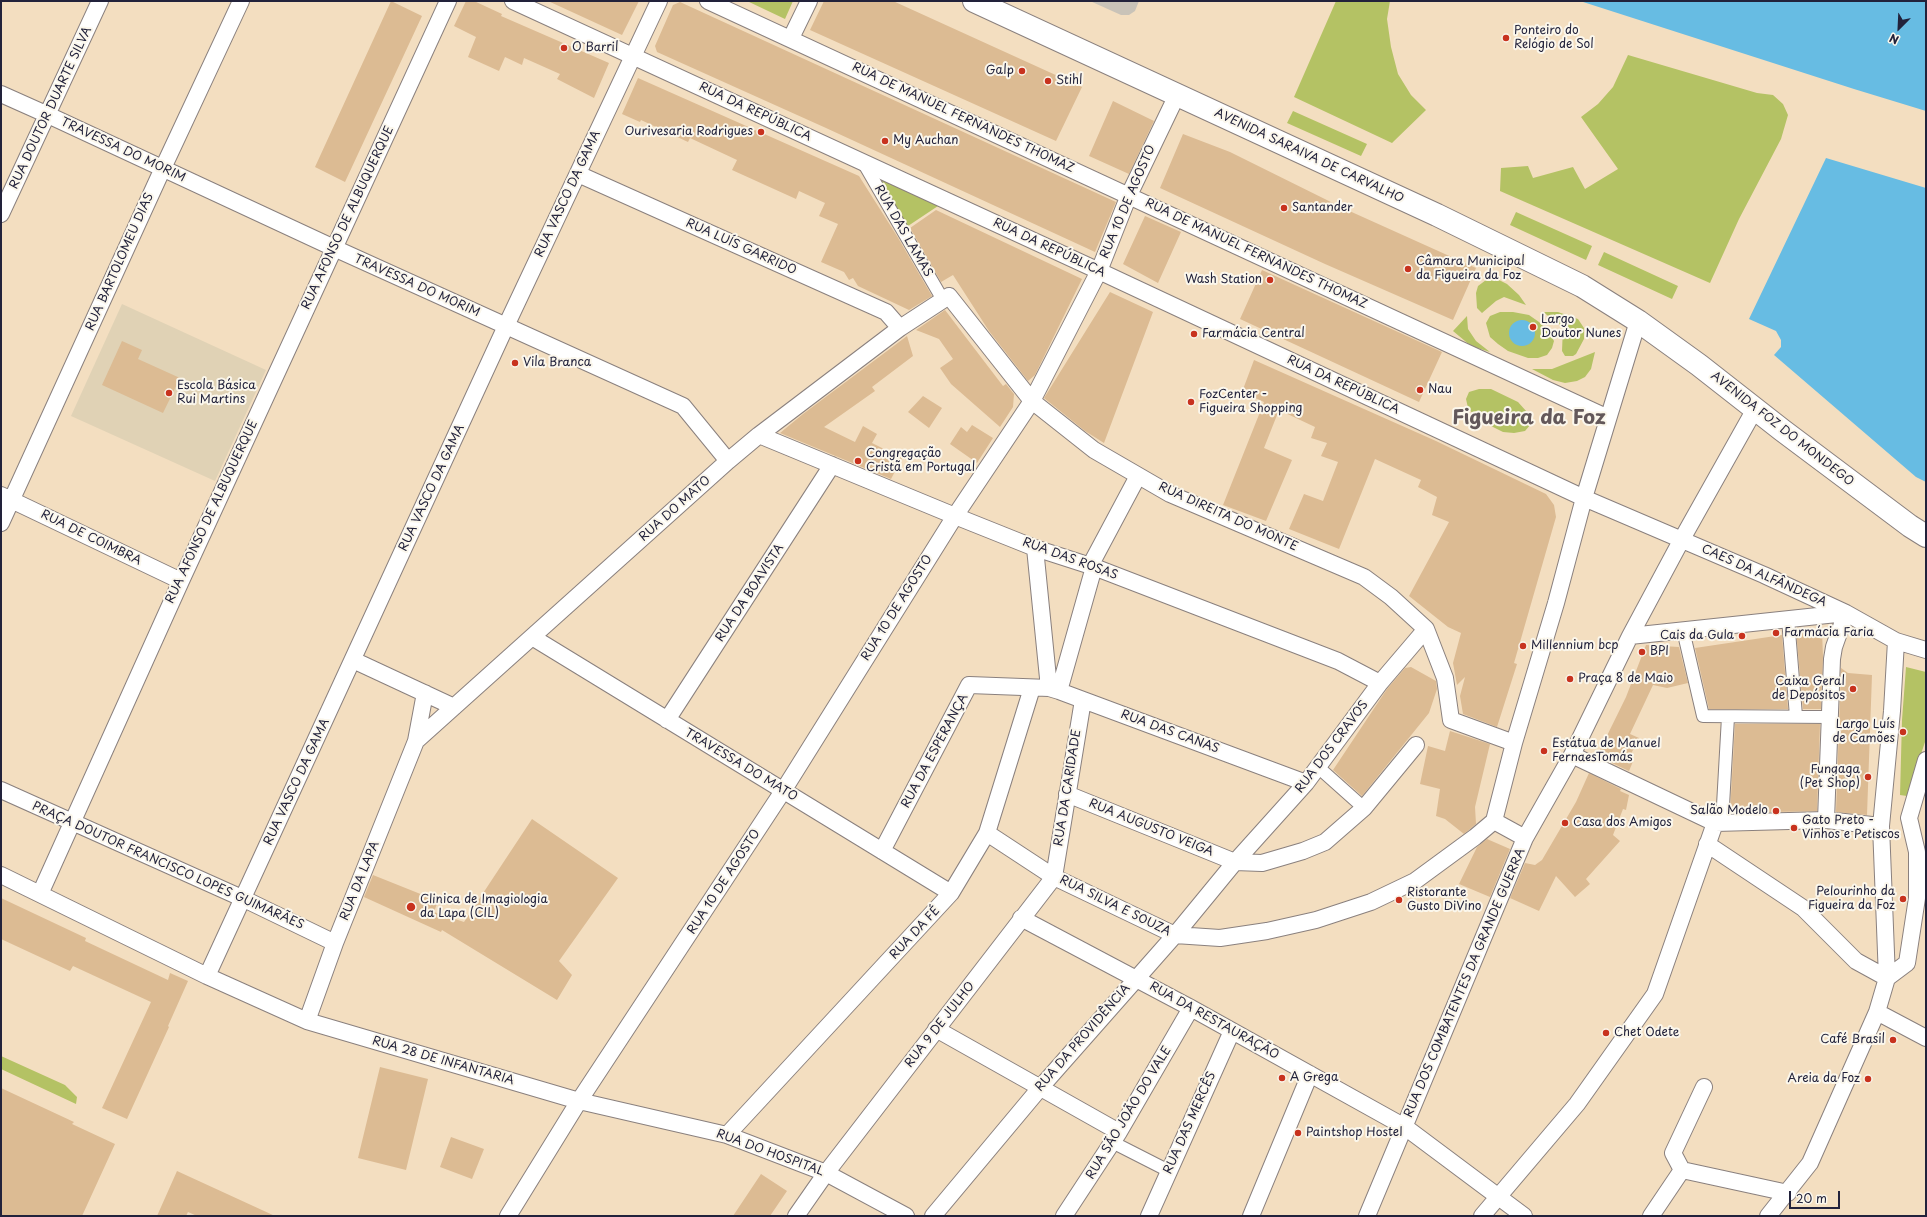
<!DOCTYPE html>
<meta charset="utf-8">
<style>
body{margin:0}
#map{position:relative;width:1927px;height:1217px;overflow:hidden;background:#f3dec0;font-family:"Playpen Sans",sans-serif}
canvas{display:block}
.frame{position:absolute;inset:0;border:2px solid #22223b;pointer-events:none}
.north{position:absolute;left:1879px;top:8px;width:40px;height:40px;-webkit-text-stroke:3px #fbf7ec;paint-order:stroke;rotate:204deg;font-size:11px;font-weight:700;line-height:16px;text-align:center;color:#22223b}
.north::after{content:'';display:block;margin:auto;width:14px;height:18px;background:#22223b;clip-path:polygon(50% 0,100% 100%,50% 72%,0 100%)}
.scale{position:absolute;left:1789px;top:1191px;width:51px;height:18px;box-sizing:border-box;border:2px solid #22223b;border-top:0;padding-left:5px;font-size:12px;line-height:14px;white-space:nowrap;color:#22223b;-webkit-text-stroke:3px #fbf7ec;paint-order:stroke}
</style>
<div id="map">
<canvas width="1927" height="1217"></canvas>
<div class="frame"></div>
<div class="north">N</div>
<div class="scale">20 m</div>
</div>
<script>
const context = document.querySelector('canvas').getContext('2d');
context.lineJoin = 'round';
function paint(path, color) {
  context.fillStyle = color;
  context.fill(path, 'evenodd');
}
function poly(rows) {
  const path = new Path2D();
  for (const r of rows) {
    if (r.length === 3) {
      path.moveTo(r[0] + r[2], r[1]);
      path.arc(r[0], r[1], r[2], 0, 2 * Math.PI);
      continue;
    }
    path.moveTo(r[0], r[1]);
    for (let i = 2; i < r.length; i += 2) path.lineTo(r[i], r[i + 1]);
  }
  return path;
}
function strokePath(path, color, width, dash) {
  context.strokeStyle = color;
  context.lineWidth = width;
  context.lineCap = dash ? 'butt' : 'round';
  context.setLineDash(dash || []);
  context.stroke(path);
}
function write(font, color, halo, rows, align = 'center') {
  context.font = font + ' "Playpen Sans",sans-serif';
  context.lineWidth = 4;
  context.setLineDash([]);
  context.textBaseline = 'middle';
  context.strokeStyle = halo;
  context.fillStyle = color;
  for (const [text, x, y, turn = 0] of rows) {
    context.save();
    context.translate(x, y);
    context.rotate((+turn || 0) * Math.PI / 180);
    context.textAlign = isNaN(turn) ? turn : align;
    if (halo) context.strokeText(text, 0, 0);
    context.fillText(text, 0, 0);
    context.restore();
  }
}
const built = poly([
 [122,304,266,370,215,481,71,416]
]);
const industrial = poly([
 [1090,1,1139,1,1135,11,1129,15,1121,15]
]);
const green = poly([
 [747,1,793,1,785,19],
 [1336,1,1390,1,1387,19,1391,47,1398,74,1411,95,1426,110,1392,143,1294,97],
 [1628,55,1757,93,1773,95,1783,104,1788,115,1781,139,1739,219,1710,283,1500,191,1501,168,1528,166,1533,178,1573,167,1585,189,1618,169,1581,117,1598,104,1613,87],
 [1293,111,1367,144,1361,156,1287,123],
 [863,162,941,204,902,230],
 [1516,212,1592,246,1586,260,1510,225],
 [1604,252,1678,286,1672,299,1598,265],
 [1492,279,1499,280,1507,284,1519,295,1526,305,1504,297,1496,301,1482,313,1477,308,1476,293,1478,286,1486,280],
 [1500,312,1513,312,1529,315,1539,322,1548,331,1554,341,1552,348,1547,355,1538,358,1528,358,1508,351,1498,344,1490,337,1486,323,1490,316],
 [1543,312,1558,312,1578,319,1584,328,1584,339,1576,354,1573,356,1565,356,1562,351,1563,327],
 [1467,316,1468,329,1476,341,1490,352,1471,346,1453,331],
 [1595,352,1591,369,1585,377,1577,381,1565,383,1553,380,1532,369,1552,369],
 [1479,389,1491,389,1518,402,1527,412,1531,424,1525,431,1514,433,1503,432,1487,424,1474,415,1468,408,1466,399,1469,392],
 [1906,667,1926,672,1926,739,1907,796,1900,795,1902,720],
 [1,1056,65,1085,77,1097,76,1104,1,1069]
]);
const water = poly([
 [1580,1,1926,1,1926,111,1854,89],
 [1826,158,1926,188,1926,482,1916,477,1774,355,1781,347,1781,340,1776,331,1749,319],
 [1522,333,13]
]);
const building = poly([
 [391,1,422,16,345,182,315,167],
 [466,1,474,1,502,14,501,16,609,63,594,98,557,79,560,74,524,58,522,65,505,57,499,71,468,57,476,37,454,26],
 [548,1,639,1,622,35],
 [824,1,893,1,1082,87,1056,141,810,30],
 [680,2,1116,202,1095,252,826,128,657,52,655,46,673,5],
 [638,78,859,176,897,236,932,296,909,310,858,286,853,278,849,280,844,272,821,262,838,224,819,216,825,203,799,191,796,199,732,170,737,160,690,138,688,142,641,120,640,122,622,114],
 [1113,101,1154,121,1129,174,1089,156],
 [1183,134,1230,152,1345,209,1476,268,1453,320,1325,264,1160,188],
 [936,210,1082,279,1035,375,1028,381,989,331,953,275,941,282,910,228],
 [1145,216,1181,232,1158,283,1123,264],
 [1262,270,1442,352,1419,402,1240,319],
 [1110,292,1153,312,1104,443,1085,431,1044,398],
 [945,310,1003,386,1006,384,1014,394,1013,407,1000,427,951,384,940,368,953,359,939,339,916,330],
 [907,336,913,356,872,387,875,391,824,427,855,442,863,426,877,434,872,443,902,458,891,479,780,433,803,414],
 [122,341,142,350,138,359,180,378,163,413,102,385],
 [1254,360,1436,441,1546,494,1554,505,1556,517,1514,663,1517,664,1497,727,1463,714,1460,696,1465,677,1457,685,1453,663,1461,633,1448,627,1409,596,1449,522,1432,515,1437,497,1418,487,1421,480,1375,459,1339,549,1289,529,1304,494,1323,501,1338,462,1321,456,1327,443,1311,438,1315,427,1279,410,1264,448,1292,460,1266,521,1223,505,1264,402,1242,392],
 [923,396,942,408,929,428,908,412],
 [972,425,993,438,977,463,950,444,961,427,967,432],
 [1796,631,1822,631,1823,657,1821,709,1803,709],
 [1782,635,1788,709,1709,709,1695,648],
 [1646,645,1679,647,1688,683,1667,688,1653,685,1630,734,1639,738,1630,756,1634,759,1629,771,1597,756,1626,697],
 [1411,667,1436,681,1437,689,1429,713,1362,796,1333,770,1387,689,1405,668],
 [1841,668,1848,673,1872,675,1867,815,1836,812],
 [1735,724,1820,724,1817,811,1730,813],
 [1450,731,1490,744,1475,807,1476,824,1464,834,1445,819,1436,816,1440,789,1420,784,1428,746,1445,751],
 [1589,773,1621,789,1620,791,1629,795,1626,810,1623,809,1613,835,1620,841,1586,879,1590,884,1575,897,1556,876,1539,911,1510,898,1525,863,1535,865,1542,860,1576,802],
 [532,819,618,878,559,961,572,975,557,1000,442,930,441,932,364,897,373,875,438,901,434,912,464,922],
 [1487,839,1510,849,1490,897,1459,884,1477,847],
 [1,898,86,938,85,941,168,980,170,973,188,981,168,1026,169,1027,127,1119,102,1108,151,1002,73,966,70,971,1,939],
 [380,1067,428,1079,406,1170,358,1158],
 [1,1088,74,1122,72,1124,115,1144,82,1216,1,1216],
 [451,1137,484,1149,472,1179,440,1167],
 [177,1171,275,1216,197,1216,188,1212,186,1216,157,1216],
 [761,1174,787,1191,770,1216,733,1216]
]);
const pedestrian = poly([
 [863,162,943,300],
 [1788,619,1796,716],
 [1683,630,1703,716,1831,717],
 [1318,767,1364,808],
 [1722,823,1728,717],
 [1112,1142,1169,1171]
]);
const minor = poly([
 [513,1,1099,271,1584,498,1764,575,1846,613,1896,641,1926,650],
 [708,1,1608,418],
 [791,38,809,1],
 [1,94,48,115,334,248,683,406,728,461],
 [578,174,886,312,900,328],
 [1,214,100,1],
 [759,435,955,516,1035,548,1094,567,1338,661,1380,683],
 [1,495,181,581],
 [1,523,163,168,241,1],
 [1035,548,1049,688],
 [1090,566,1138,476],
 [1630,636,1846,613,1834,647,1832,659,1826,820],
 [532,637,951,893],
 [353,660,454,707],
 [1059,691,1094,567],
 [667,720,832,465],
 [416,741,728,461,759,435,900,328,949,296,1032,401,1094,450,1170,494,1364,577,1391,597,1426,629,1445,678,1451,720,1514,743],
 [1572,755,1715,823,1826,820,1881,826],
 [1,790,244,899,335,943],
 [1067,794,1235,862,1262,863,1303,851,1325,842,1364,808,1416,745],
 [987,833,1054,877,1175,935,1220,938,1267,931,1316,920,1371,902,1415,881,1475,837,1494,821],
 [1525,838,1494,821,1514,743,1556,603,1584,498,1638,321],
 [1707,844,1803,908,1856,961,1887,978],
 [882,851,969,685,1049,688,1059,691,1306,783],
 [1,875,207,976,307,1021,579,1101,727,1135,826,1173,906,1216],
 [40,894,181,581,448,1],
 [1021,918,1191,1008,1405,1127,1524,1216],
 [207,976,506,326,659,1],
 [1887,978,1907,963,1917,898,1917,852,1909,818,1926,760],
 [1877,1012,1926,1038],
 [307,1021,335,943,416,741,425,693],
 [936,1029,1119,1132],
 [727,1135,951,893,987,833,1032,688],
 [1682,1170,1788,1193],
 [1682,1170,1673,1153,1704,1087],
 [508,1216,579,1101,783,791,955,516,1032,401,1099,271,1129,195,1177,95],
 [796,1216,826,1173,1054,877,1083,700],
 [933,1216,1040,1088,1175,935,1235,862,1306,783,1380,683,1426,629],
 [1064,1216,1119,1132,1191,1008],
 [1149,1216,1232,1031],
 [1251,1216,1310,1074],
 [1367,1216,1525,838,1572,755,1630,636,1682,539,1755,409],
 [1482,1216,1577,1104,1655,994,1715,823],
 [1651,1216,1682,1170],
 [1768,1216,1810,1163,1877,1012,1887,978,1881,826,1892,711,1896,641]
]);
const secondary = poly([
 [974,1,1437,215,1582,286,1638,321,1699,365,1782,430,1910,526,1926,536]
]);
const markers = [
 [1506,38,4,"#c8321e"],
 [564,48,4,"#c8321e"],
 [1022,71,4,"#c8321e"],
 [1048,81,4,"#c8321e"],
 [761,132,4,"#c8321e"],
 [885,141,4,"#c8321e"],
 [1284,208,4,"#c8321e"],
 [1408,269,4,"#c8321e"],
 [1270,280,4,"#c8321e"],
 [1533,327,4,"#c8321e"],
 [1194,334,4,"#c8321e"],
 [515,363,4,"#c8321e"],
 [1420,390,4,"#c8321e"],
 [169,393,4,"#c8321e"],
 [1191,402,4,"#c8321e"],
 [858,461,4,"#c8321e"],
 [1776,633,4,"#c8321e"],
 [1742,636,4,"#c8321e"],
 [1523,646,4,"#c8321e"],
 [1642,652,4,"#c8321e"],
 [1570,679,4,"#c8321e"],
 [1853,689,4,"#c8321e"],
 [1903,732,4,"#c8321e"],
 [1544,751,4,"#c8321e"],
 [1868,777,4,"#c8321e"],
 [1776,811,4,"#c8321e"],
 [1565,823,4,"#c8321e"],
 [1794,828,4,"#c8321e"],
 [1903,899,4,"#c8321e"],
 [1399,900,4,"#c8321e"],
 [411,907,5,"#c8321e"],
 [1606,1033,4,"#c8321e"],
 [1893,1040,4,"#c8321e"],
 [1282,1078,4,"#c8321e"],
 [1868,1079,4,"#c8321e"],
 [1298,1133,4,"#c8321e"]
];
const poiNames = [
 ["Ponteiro do",1514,31],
 ["Relógio de Sol",1514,45],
 ["O Barril",572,48],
 ["Galp",1014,71,"right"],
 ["Stihl",1056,81],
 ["Ourivesaria Rodrigues",753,132,"right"],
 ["My Auchan",893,141],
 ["Santander",1292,208],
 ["Câmara Municipal",1416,262],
 ["da Figueira da Foz",1416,276],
 ["Wash Station",1262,280,"right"],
 ["Largo",1541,320],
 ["Doutor Nunes",1541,334],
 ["Farmácia Central",1202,334],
 ["Vila Branca",523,363],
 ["Escola Básica",177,386],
 ["Rui Martins",177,400],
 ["Nau",1428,390],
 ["FozCenter -",1199,395],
 ["Figueira Shopping",1199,409],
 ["Congregação",866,454],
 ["Cristã em Portugal",866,468],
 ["Farmácia Faria",1784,633],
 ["Cais da Gula",1734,636,"right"],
 ["Millennium bcp",1531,646],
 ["BPI",1650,652],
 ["Praça 8 de Maio",1578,679],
 ["Caixa Geral",1845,682,"right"],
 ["de Depósitos",1845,696,"right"],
 ["Largo Luís",1895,725,"right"],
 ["de Camões",1895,739,"right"],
 ["Estátua de Manuel",1552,744],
 ["FernaesTomás",1552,758],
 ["Fungaga",1860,770,"right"],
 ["(Pet Shop)",1860,784,"right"],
 ["Salão Modelo",1768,811,"right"],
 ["Gato Preto -",1802,821],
 ["Vinhos e Petiscos",1802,835],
 ["Casa dos Amigos",1573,823],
 ["Pelourinho da",1895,892,"right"],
 ["Figueira da Foz",1895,906,"right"],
 ["Ristorante",1407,893],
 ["Gusto DiVino",1407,907],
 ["Clinica de Imagiologia",420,900],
 ["da Lapa (CIL)",420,914],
 ["Chet Odete",1614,1033],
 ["Café Brasil",1885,1040,"right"],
 ["A Grega",1290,1078],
 ["Areia da Foz",1860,1079,"right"],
 ["Paintshop Hostel",1306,1133]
];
const streetNames = [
 ["RUA DOUTOR DUARTE SILVA",51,108,-65],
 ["RUA DA REPÚBLICA",755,112,25],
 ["RUA DE MANUEL FERNANDES THOMAZ",963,118,25],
 ["TRAVESSA DO MORIM",123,150,25],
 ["AVENIDA SARAIVA DE CARVALHO",1309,156,25],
 ["RUA VASCO DA GAMA",568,194,-65],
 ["RUA 10 DE AGOSTO",1128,202,-67],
 ["RUA AFONSO DE ALBUQUERQUE",348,218,-65],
 ["RUA DAS LAMAS",903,231,60],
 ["RUA LUÍS GARRIDO",741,247,24],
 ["RUA DA REPÚBLICA",1049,248,25],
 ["RUA DE MANUEL FERNANDES THOMAZ",1256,254,25],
 ["RUA BARTOLOMEU DIAS",120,262,-66],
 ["TRAVESSA DO MORIM",417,286,24],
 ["RUA DA REPÚBLICA",1343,385,25],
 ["AVENIDA FOZ DO MONDEGO",1782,429,38],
 ["RUA VASCO DA GAMA",432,488,-65],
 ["RUA DO MATO",675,509,-42],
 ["RUA AFONSO DE ALBUQUERQUE",212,512,-65],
 ["RUA DIREITA DO MONTE",1228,517,24],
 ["RUA DE COIMBRA",91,538,26],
 ["RUA DAS ROSAS",1070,559,20],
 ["CAES DA ALFÂNDEGA",1764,576,24],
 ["RUA DA BOAVISTA",750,593,-57],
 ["RUA 10 DE AGOSTO",897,608,-58],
 ["RUA DAS CANAS",1170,732,20],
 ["RUA DOS CRAVOS",1332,747,-53],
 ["RUA DA ESPERANÇA",935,751,-62],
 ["TRAVESSA DO MATO",741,765,31],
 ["RUA VASCO DA GAMA",297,782,-65],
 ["RUA DA CARIDADE",1068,788,-81],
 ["RUA AUGUSTO VEIGA",1151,828,22],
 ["PRAÇA DOUTOR FRANCISCO LOPES GUIMARÃES",168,866,24],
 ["RUA DA LAPA",360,881,-68],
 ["RUA 10 DE AGOSTO",724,882,-57],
 ["RUA SILVA E SOUZA",1115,906,26],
 ["RUA DA FÉ",915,933,-47],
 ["RUA DOS COMBATENTES DA GRANDE GUERRA",1465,983,-67],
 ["RUA DA RESTAURAÇÃO",1214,1021,29],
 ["RUA 9 DE JULHO",940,1025,-52],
 ["RUA DA PROVIDÊNCIA",1083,1038,-49],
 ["RUA 28 DE INFANTARIA",443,1061,16],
 ["RUA SÃO JOÃO DO VALE",1129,1113,-59],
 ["RUA DAS MERCÊS",1190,1123,-66],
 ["RUA DO HOSPITAL",770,1153,20]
];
const townNames = [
 ["Figueira da Foz",1529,418]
];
paint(built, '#e0d2b5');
paint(industrial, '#c9c3b8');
paint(green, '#b4c264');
paint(water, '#67bce3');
paint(building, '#dcbb93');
strokePath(pedestrian, '#8a807e', 14);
strokePath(minor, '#8a807e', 18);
strokePath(secondary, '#8a807e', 24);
strokePath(pedestrian, '#fff', 12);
strokePath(minor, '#fff', 16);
strokePath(secondary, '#fff', 22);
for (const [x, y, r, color] of markers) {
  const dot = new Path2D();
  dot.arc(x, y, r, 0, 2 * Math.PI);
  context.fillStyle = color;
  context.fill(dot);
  strokePath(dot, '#fbf7ec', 1.5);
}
write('12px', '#22223b', '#fbf7ec', poiNames, 'left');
write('12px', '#22223b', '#fbf7ec', streetNames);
write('bold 20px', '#63585a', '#fbf7ec', townNames);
</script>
